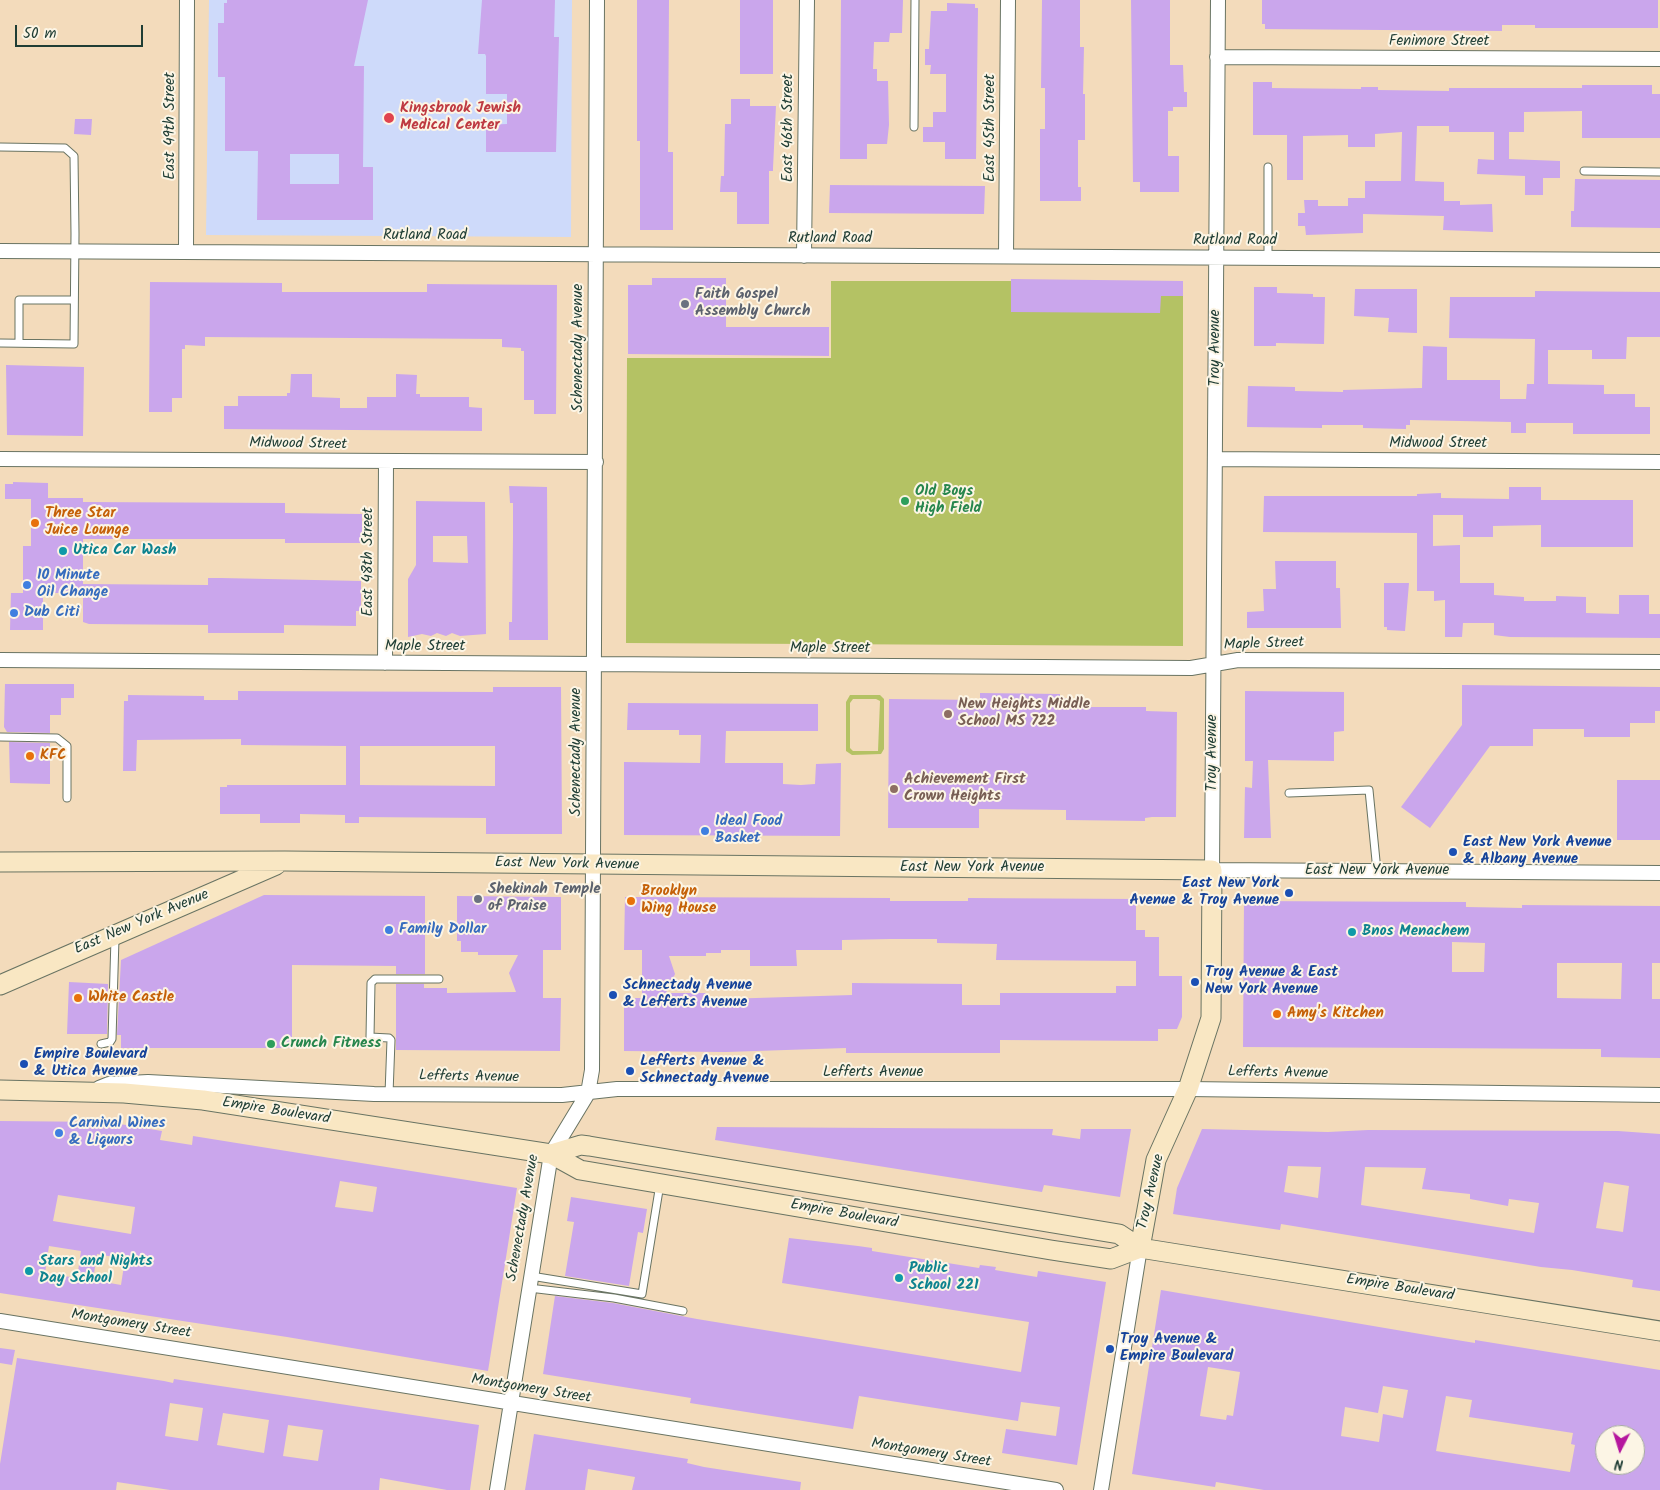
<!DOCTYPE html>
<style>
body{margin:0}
#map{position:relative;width:1660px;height:1490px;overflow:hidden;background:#f3dbbb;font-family:Kalam,sans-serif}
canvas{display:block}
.north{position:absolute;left:1595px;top:1425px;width:50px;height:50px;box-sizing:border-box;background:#fcf5e5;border:1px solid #a4ab9e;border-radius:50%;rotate:185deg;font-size:14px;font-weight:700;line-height:20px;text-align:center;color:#1f3d34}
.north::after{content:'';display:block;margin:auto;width:18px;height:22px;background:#b5179e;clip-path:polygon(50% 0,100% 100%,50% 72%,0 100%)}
.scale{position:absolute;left:15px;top:25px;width:128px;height:22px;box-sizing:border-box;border:2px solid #1f3d34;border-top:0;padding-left:6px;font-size:15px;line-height:18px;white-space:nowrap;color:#1f3d34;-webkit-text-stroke:4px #fcf5e5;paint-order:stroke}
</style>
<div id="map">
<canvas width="1660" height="1490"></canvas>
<div class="north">N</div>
<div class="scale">50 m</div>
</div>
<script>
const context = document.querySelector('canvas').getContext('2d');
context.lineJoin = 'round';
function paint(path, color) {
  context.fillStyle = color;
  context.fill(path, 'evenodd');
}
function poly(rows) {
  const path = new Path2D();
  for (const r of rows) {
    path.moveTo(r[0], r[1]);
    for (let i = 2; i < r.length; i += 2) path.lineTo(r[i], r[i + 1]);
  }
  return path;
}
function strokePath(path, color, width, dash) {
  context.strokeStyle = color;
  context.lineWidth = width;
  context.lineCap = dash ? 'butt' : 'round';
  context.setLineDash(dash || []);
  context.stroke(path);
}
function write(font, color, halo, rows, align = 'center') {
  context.font = font + ' Kalam,sans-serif';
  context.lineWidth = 4;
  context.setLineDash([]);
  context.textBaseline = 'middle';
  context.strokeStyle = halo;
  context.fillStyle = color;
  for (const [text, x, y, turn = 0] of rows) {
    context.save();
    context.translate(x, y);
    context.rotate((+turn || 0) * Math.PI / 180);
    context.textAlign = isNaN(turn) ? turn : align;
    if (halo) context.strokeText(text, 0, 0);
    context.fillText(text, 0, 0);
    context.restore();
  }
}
const built = poly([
 [209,0,572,0,571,237,206,235]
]);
const green = poly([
 [831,281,1183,281,1183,646,626,643,627,358,831,358],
 [850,695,880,695,884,699,884,749,881,754,852,755,846,751,846,702],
 [853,699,876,699,880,701,878,751,853,751,850,748,850,703]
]);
const building = poly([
 [227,0,368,0,354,66,364,66,363,167,373,167,373,220,257,220,258,151,225,151,225,77,218,77,218,23,224,23,224,3,227,3],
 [290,154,339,154,339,184,290,184],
 [482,0,555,0,554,37,559,37,556,152,486,152,486,125,507,124,507,94,486,94,486,56,485,54,478,54],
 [637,0,669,0,668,152,673,152,673,230,640,230,640,141,637,141],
 [740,0,773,0,773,74,740,74],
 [841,0,903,0,902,33,890,33,889,42,874,42,873,69,877,69,877,81,888,81,889,125,887,144,867,144,867,159,840,159],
 [1042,0,1080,0,1080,47,1084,47,1083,94,1085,94,1085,140,1078,140,1078,187,1081,187,1081,201,1040,201,1040,129,1045,129,1045,88,1041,88],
 [1131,0,1170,0,1170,65,1183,65,1184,92,1187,92,1187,107,1173,107,1173,111,1168,111,1168,156,1179,156,1179,192,1140,192,1140,182,1133,182],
 [1262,0,1658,0,1658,28,1535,28,1535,25,1502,25,1502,31,1265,29,1265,24,1262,24],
 [947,3,975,4,975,8,978,8,976,159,945,159,945,142,923,142,923,127,933,127,933,112,946,112,946,74,930,74,931,65,925,65,925,49,929,49,931,11,947,11],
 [1253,82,1272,82,1272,88,1361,89,1361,87,1378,87,1378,90,1449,91,1449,88,1582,88,1582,85,1652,85,1652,94,1660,94,1660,138,1582,138,1582,111,1524,112,1524,132,1509,132,1509,159,1560,161,1560,178,1543,178,1543,195,1525,195,1525,176,1477,174,1478,159,1494,160,1494,132,1449,132,1449,126,1417,126,1415,181,1444,182,1444,201,1460,201,1460,205,1492,204,1493,232,1443,230,1444,216,1363,214,1363,233,1306,235,1305,226,1298,226,1298,213,1305,213,1304,200,1318,200,1318,206,1348,206,1348,198,1365,198,1365,181,1401,181,1402,132,1375,134,1375,147,1348,147,1348,135,1303,136,1303,180,1287,180,1287,135,1253,135],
 [731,99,750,99,750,106,776,106,773,168,773,171,769,171,769,224,737,224,737,192,720,192,721,176,724,176,725,124,731,124],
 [75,119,92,119,91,135,74,134],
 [1575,179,1660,180,1660,228,1571,227,1571,211,1574,211],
 [830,185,985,186,984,214,829,213],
 [652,278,726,278,726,327,829,327,829,356,628,354,628,285,652,285],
 [1011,279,1183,281,1183,296,1161,296,1160,313,1011,312],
 [150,282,282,283,282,292,427,292,427,284,557,285,556,414,534,414,534,400,524,400,524,351,521,351,521,348,502,347,502,339,205,337,205,346,185,345,185,349,182,349,182,398,172,398,172,412,149,412],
 [1254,287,1277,287,1277,293,1313,294,1313,297,1325,297,1324,344,1276,343,1276,346,1254,346],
 [1355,289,1417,289,1417,333,1388,332,1389,318,1354,316],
 [1535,291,1660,292,1660,337,1627,337,1626,359,1592,359,1592,350,1548,350,1548,384,1604,385,1604,394,1635,394,1635,407,1650,407,1650,434,1573,434,1573,423,1526,423,1526,433,1511,433,1511,422,1410,420,1410,425,1406,425,1406,429,1363,428,1363,425,1322,425,1322,428,1247,427,1248,386,1295,387,1295,391,1343,392,1343,390,1422,388,1423,346,1447,347,1447,380,1500,380,1500,399,1526,399,1527,384,1534,384,1535,339,1449,338,1450,297,1535,297],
 [6,365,84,367,83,436,7,435],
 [291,374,312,374,312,397,340,398,340,408,367,408,367,397,396,397,396,374,417,375,416,394,420,394,420,397,469,397,469,407,482,408,482,431,224,429,224,406,238,406,238,396,287,396,287,393,290,393],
 [13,482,48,483,48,498,83,498,83,502,285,503,285,513,362,514,362,543,285,543,285,539,83,539,83,584,208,585,208,578,221,578,361,581,361,611,356,611,356,626,284,625,284,633,208,633,208,625,89,624,83,622,83,593,43,593,43,630,10,630,11,593,23,593,23,546,31,546,31,499,5,499,5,484,13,484],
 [509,486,547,487,548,640,509,640,509,622,512,622,513,537,513,503,510,503],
 [1509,487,1541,487,1541,500,1633,500,1633,547,1541,547,1541,525,1493,526,1493,537,1463,537,1463,515,1433,515,1433,546,1460,545,1460,583,1494,583,1494,595,1524,597,1524,601,1556,601,1556,596,1586,597,1586,613,1619,614,1619,595,1649,595,1649,614,1660,614,1660,638,1510,637,1494,635,1494,623,1463,623,1462,637,1445,637,1445,600,1434,601,1434,591,1417,591,1417,533,1263,532,1264,496,1417,496,1417,494,1441,493,1441,498,1509,499],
 [416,501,485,502,486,634,460,636,452,633,446,636,437,633,431,636,422,634,408,637,408,579,416,565],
 [433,536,467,536,468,563,433,562],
 [1275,561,1336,561,1336,588,1340,588,1341,628,1247,628,1247,612,1264,611,1263,589,1276,589],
 [1384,583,1409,583,1405,631,1387,630,1387,627,1384,627],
 [5,684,74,684,74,698,61,698,61,715,50,715,50,733,7,732,4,727],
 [1462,685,1660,687,1660,711,1655,711,1655,723,1630,723,1630,737,1584,737,1584,729,1533,729,1533,746,1490,746,1430,828,1401,807,1462,725],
 [493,687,561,687,562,834,486,834,486,818,359,817,359,823,345,823,345,815,300,814,300,823,260,823,260,814,220,814,220,787,227,787,227,785,346,785,346,746,241,745,241,739,137,740,136,771,123,771,124,701,128,701,128,695,204,696,204,700,238,700,238,691,493,692],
 [360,746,495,746,495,786,360,785],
 [1245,691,1344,692,1344,731,1334,732,1334,761,1268,760,1271,838,1244,838,1245,787,1252,788,1253,761,1245,761],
 [980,693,1060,694,1060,698,1068,698,1068,707,1146,707,1146,711,1177,712,1176,817,1152,817,1145,818,1145,821,1066,820,1066,810,979,809,979,828,888,828,889,699,980,700],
 [628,703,818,704,818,731,726,731,725,763,783,763,783,784,801,785,815,784,816,764,841,763,840,836,624,835,624,762,700,763,701,735,679,735,679,730,627,730],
 [9,742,50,743,50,784,10,783],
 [1617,780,1660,780,1660,840,1617,840],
 [264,895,425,896,425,974,396,974,396,966,292,965,292,1048,121,1048,121,1035,117,1035,121,960],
 [457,896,561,897,561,950,543,950,543,998,561,998,560,1051,396,1050,396,984,424,984,424,988,447,988,447,993,516,992,509,973,518,955,478,955,478,952,461,952,461,941,457,941],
 [625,897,890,898,890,901,968,901,968,898,1136,899,1136,930,1145,930,1145,937,1159,937,1159,976,1182,976,1182,1017,1177,1029,1158,1029,1158,1041,1000,1040,1000,1053,846,1053,846,1048,726,1052,624,1051,624,998,642,998,642,950,624,950],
 [890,939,937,939,937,943,997,944,996,960,1136,961,1136,986,1116,986,1116,993,1000,993,1000,1005,962,1005,962,984,852,983,852,995,756,998,723,999,723,997,706,997,706,993,666,993,675,974,669,956,706,956,706,953,721,953,721,950,750,950,750,966,797,966,796,950,842,950,842,940],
 [1244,901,1466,902,1466,907,1522,908,1522,905,1660,906,1660,963,1652,963,1652,999,1660,999,1660,1058,1601,1057,1601,1049,1243,1047],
 [1452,942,1485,943,1484,972,1452,972],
 [1557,963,1622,963,1621,999,1557,998],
 [69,982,108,984,107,1034,67,1034],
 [0,1121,108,1122,162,1131,160,1140,192,1145,193,1136,517,1188,488,1371,287,1337,0,1293],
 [340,1181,377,1187,373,1212,335,1207],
 [58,1195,135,1207,131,1234,53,1221],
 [49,1246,81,1251,77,1278,45,1273],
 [97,1254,125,1259,121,1285,93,1280],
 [717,1127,1053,1129,1052,1135,1080,1139,1081,1129,1131,1129,1120,1197,1044,1185,1042,1192,715,1140],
 [1202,1129,1328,1132,1368,1130,1618,1131,1660,1134,1660,1291,1632,1287,1633,1280,1572,1270,1541,1267,1281,1224,1280,1230,1173,1214,1177,1188],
 [1288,1166,1321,1167,1318,1198,1284,1192],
 [1365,1167,1426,1168,1422,1189,1470,1194,1470,1199,1508,1206,1509,1199,1539,1203,1534,1233,1361,1205],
 [1604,1182,1629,1186,1623,1232,1596,1228],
 [571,1197,647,1209,643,1233,638,1232,629,1286,565,1276,574,1222,567,1221],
 [789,1238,858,1246,872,1248,872,1251,979,1268,980,1265,996,1267,995,1270,1037,1277,1038,1271,1106,1282,1077,1465,1002,1453,1006,1429,1056,1436,1060,1407,1021,1402,1018,1421,859,1396,853,1429,690,1403,691,1398,543,1374,555,1296,613,1303,697,1319,1021,1372,1029,1322,782,1283],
 [1161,1290,1438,1337,1475,1343,1475,1340,1660,1370,1660,1490,1264,1490,1216,1482,1215,1487,1132,1474],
 [1208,1367,1240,1372,1233,1416,1227,1415,1226,1420,1200,1416],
 [1383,1386,1408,1390,1403,1418,1383,1414,1379,1442,1341,1436,1345,1407,1378,1413],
 [1446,1396,1472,1400,1469,1417,1573,1433,1571,1444,1575,1445,1570,1472,1436,1451],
 [1605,1430,1635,1434,1635,1465,1605,1465],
 [0,1348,15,1350,12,1365,0,1363],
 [17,1358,164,1381,173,1383,174,1379,479,1425,470,1490,447,1490,380,1478,379,1490,170,1490,117,1482,116,1490,0,1490,0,1464],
 [170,1403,203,1408,198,1441,165,1436],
 [223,1413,269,1420,264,1453,217,1445],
 [288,1425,323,1430,318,1461,283,1456],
 [534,1434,688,1459,687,1463,704,1467,801,1482,800,1490,632,1490,635,1477,588,1469,585,1490,525,1490]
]);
const service = poly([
 [914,127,915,0],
 [0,147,65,148,74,156,75,234,74,344,0,343],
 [1584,171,1660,172],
 [1268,258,1268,167],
 [19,343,19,300,74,300],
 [0,737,57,738,67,746,67,798],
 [1289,793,1369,790,1377,871],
 [101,1044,110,1042,112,1039,115,938],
 [389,1094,391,1040,389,1038,370,1037,371,983,375,979,439,979],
 [531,1276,642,1294,660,1184],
 [529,1288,614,1298,683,1311]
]);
const minor = poly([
 [1218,0,1212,870,1660,873],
 [1217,57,1660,59],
 [0,251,1660,260],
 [186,251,187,0],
 [804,256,807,0],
 [1006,256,1008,0],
 [0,459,596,462],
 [1215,459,1660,462],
 [0,660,1191,668,1238,660,1660,662],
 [385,663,386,462],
 [99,1088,109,1084,148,1082,374,1094,562,1095,617,1089,1188,1089,1660,1095],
 [0,1321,1056,1490],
 [497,1490,551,1154,588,1093,592,1070,597,0],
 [1101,1490,1140,1248]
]);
const secondary = poly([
 [0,862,285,861,1212,870,1211,1018,1188,1089,1156,1160,1140,1248],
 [0,985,276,865],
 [0,1090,124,1093,203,1100,551,1154,580,1170,1051,1250,1111,1259,1140,1248],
 [551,1154,581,1145,589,1146,1119,1234,1140,1248,1660,1331]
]);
const markers = [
 [389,118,6,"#e0444e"],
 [685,304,5,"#6b7280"],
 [905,501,5,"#2e9e5b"],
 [35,523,5,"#e8710a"],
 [63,551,5,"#0f9aa8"],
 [27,585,5,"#3f7fe0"],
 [14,613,5,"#3f7fe0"],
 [948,714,5,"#8d6e63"],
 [30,756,5,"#e8710a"],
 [894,789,5,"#8d6e63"],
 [705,831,5,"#3f7fe0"],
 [1453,852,5,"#1a4fb4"],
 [1289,893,5,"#1a4fb4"],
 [478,899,5,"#6b7280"],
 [631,901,5,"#e8710a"],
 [389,930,5,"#3f7fe0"],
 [1352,932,5,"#0f9aa8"],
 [1195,982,5,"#1a4fb4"],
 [613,995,5,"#1a4fb4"],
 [78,998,5,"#e8710a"],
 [1277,1014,5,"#e8710a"],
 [271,1044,5,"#2e9e5b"],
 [24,1064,5,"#1a4fb4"],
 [630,1071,5,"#1a4fb4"],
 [59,1133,5,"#3f7fe0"],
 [29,1271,5,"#0f9aa8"],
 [899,1278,5,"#0f9aa8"],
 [1110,1349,5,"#1a4fb4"]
];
const streetNames = [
 ["Fenimore Street",1439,42],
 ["East 49th Street",171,126,-90],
 ["East 46th Street",789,128,-90],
 ["East 45th Street",991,128,-90],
 ["Rutland Road",425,236],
 ["Rutland Road",830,239],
 ["Rutland Road",1235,241],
 ["Schenectady Avenue",579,348,-90],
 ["Troy Avenue",1216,348,-90],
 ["Midwood Street",1438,444],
 ["Midwood Street",298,445,1],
 ["East 48th Street",369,562,-90],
 ["Maple Street",1264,645,-2],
 ["Maple Street",425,647],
 ["Maple Street",830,649],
 ["Schenectady Avenue",577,752,-90],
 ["Troy Avenue",1213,753,-90],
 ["East New York Avenue",567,865,1],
 ["East New York Avenue",972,868],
 ["East New York Avenue",1377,871],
 ["East New York Avenue",142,923,-23],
 ["Lefferts Avenue",873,1073],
 ["Lefferts Avenue",1278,1074,1],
 ["Lefferts Avenue",469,1078,1],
 ["Empire Boulevard",276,1112,9],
 ["Troy Avenue",1152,1192,-77],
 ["Empire Boulevard",844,1215,10],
 ["Schenectady Avenue",524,1218,-80],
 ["Empire Boulevard",1400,1289,9],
 ["Montgomery Street",131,1325,9],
 ["Montgomery Street",531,1390,9],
 ["Montgomery Street",931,1454,9]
];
const healthNames = [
 ["Kingsbrook Jewish",400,109],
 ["Medical Center",400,126]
];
const worshipNames = [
 ["Faith Gospel",695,295],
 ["Assembly Church",695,312],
 ["Shekinah Temple",488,890],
 ["of Praise",488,907]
];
const leisureNames = [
 ["Old Boys",915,492],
 ["High Field",915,509],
 ["Crunch Fitness",281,1044]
];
const foodNames = [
 ["Three Star",45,514],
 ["Juice Lounge",45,531],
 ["KFC",40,756],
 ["Brooklyn",641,892],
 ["Wing House",641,909],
 ["White Castle",88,998],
 ["Amy's Kitchen",1287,1014]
];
const cultureNames = [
 ["Utica Car Wash",73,551],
 ["Bnos Menachem",1362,932],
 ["Stars and Nights",39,1262],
 ["Day School",39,1279],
 ["Public",909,1269],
 ["School 221",909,1286]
];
const shopNames = [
 ["10 Minute",37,576],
 ["Oil Change",37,593],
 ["Dub Citi",24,613],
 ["Ideal Food",715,822],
 ["Basket",715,839],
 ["Family Dollar",399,930],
 ["Carnival Wines",69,1124],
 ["& Liquors",69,1141]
];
const educationNames = [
 ["New Heights Middle",958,705],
 ["School MS 722",958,722],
 ["Achievement First",904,780],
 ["Crown Heights",904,797]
];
const transitNames = [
 ["East New York Avenue",1463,843],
 ["& Albany Avenue",1463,860],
 ["East New York",1279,884,"right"],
 ["Avenue & Troy Avenue",1279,901,"right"],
 ["Troy Avenue & East",1205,973],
 ["New York Avenue",1205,990],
 ["Schnectady Avenue",623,986],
 ["& Lefferts Avenue",623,1003],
 ["Empire Boulevard",34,1055],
 ["& Utica Avenue",34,1072],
 ["Lefferts Avenue &",640,1062],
 ["Schnectady Avenue",640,1079],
 ["Troy Avenue &",1120,1340],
 ["Empire Boulevard",1120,1357]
];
paint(built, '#cedafa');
paint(green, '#b4c264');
paint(building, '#caa6ec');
strokePath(service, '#697463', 9);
strokePath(minor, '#697463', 16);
strokePath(secondary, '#697463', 21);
strokePath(service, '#fff', 7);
strokePath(minor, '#fff', 14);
strokePath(secondary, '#f9e7c3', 19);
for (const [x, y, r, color] of markers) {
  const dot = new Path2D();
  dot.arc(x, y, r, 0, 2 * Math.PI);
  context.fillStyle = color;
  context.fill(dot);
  strokePath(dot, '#fcf5e5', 2);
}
write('15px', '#1f3d34', '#fcf5e5', streetNames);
write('bold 15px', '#be3a42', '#fcf5e5', healthNames, 'left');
write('bold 15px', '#5b616d', '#fcf5e5', worshipNames, 'left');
write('bold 15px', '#27864d', '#fcf5e5', leisureNames, 'left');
write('bold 15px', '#c56008', '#fcf5e5', foodNames, 'left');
write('bold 15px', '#0d838f', '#fcf5e5', cultureNames, 'left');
write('bold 15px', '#366cbe', '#fcf5e5', shopNames, 'left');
write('bold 15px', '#785e54', '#fcf5e5', educationNames, 'left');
write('bold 15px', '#164399', '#fcf5e5', transitNames, 'left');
</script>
